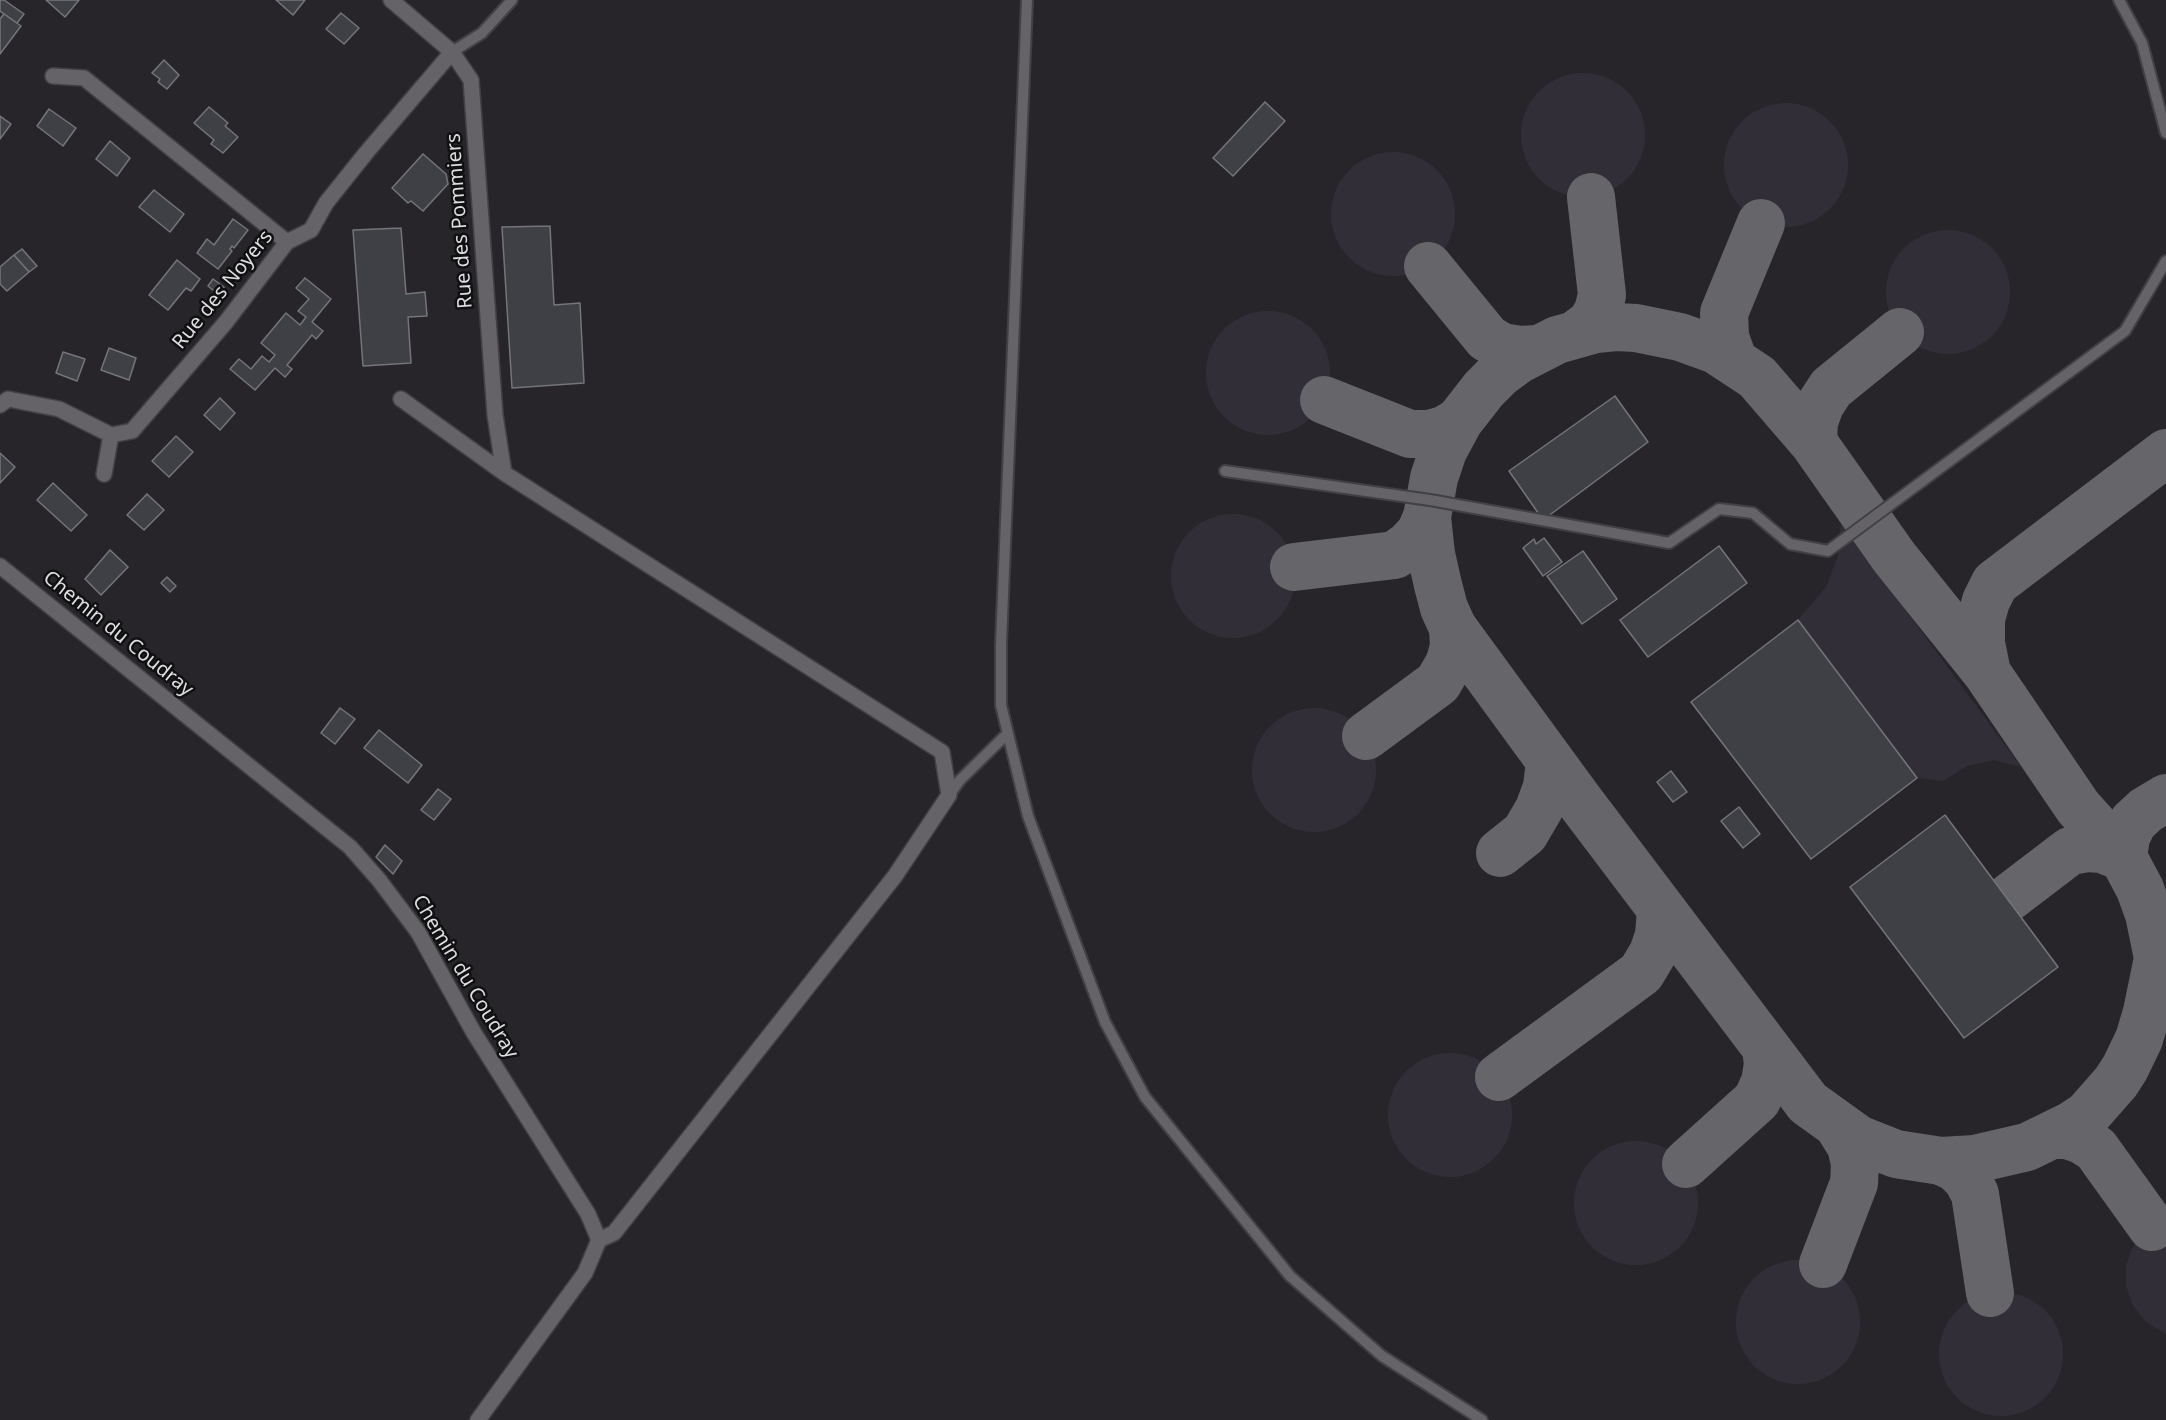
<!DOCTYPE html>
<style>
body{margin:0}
canvas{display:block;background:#27252a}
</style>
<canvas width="2166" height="1420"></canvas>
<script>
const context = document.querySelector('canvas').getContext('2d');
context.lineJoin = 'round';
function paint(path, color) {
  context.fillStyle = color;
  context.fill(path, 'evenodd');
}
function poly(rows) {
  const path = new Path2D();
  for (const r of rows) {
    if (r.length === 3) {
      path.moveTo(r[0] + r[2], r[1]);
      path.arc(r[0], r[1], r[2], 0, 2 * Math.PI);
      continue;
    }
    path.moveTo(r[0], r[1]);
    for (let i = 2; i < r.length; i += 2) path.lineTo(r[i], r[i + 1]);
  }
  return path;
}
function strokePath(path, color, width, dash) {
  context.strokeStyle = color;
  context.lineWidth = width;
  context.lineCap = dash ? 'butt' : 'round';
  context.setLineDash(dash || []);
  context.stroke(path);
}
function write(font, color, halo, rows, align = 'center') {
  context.font = font + ' "Noto Sans",sans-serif';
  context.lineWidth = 5;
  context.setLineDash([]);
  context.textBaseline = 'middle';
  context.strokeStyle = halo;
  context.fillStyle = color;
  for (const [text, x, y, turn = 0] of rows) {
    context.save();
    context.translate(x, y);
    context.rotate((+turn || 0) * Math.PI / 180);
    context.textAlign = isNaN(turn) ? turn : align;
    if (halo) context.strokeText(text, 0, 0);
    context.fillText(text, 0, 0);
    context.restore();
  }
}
const built = poly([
 [1583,135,62],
 [1786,165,62],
 [1393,214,62],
 [1948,292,62],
 [1268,373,62],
 [1233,576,62],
 [1841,522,2021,767,1994,760,1967,766,1943,781,1917,778,1798,620,1826,587,1838,556],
 [1314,770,62],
 [1450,1115,62],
 [1636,1203,62],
 [2166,1217,2166,1334,2146,1322,2133,1305,2126,1286,2126,1265,2134,1245,2147,1229],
 [1798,1322,62],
 [2001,1354,62]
]);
const taxiway = poly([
 [1428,266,1487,338,1502,347,1519,350,1538,349],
 [1576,334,1591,323,1598,311,1602,295,1591,197],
 [1733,360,1725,337,1724,313,1761,223],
 [1324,400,1410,434,1429,434,1444,430,1459,421],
 [1813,442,1814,422,1820,405,1831,388,1900,332],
 [1294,567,1395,555,1410,544,1420,533,1427,517],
 [1987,673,1894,557,1813,442,1757,377,1716,350,1680,337,1636,328,1616,327,1596,329,1557,340,1518,360,1499,374,1484,389,1459,421,1443,451,1434,478,1427,517,1431,554,1438,585,1444,608,1453,628,1578,799,1808,1103,1858,1139,1896,1154,1941,1161,1975,1159,2027,1147,2072,1125,2087,1115,2116,1082,2125,1068,2139,1039,2147,1012,2158,958,2149,914,2140,889,2123,857,2078,807,1987,673,1981,643,1981,619,1986,601,1995,583,2166,453],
 [1366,736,1438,683,1449,664,1454,647,1453,628],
 [1500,853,1525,833,1539,809,1547,787,1550,761],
 [2007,899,2070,851,2087,848,2102,849,2123,857,2126,837,2133,822,2146,810,2166,798],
 [1499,1077,1641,973,1653,953,1659,935,1661,910],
 [2053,1135,2067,1135,2082,1140,2096,1149,2152,1227],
 [1941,1161,1956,1168,1967,1179,1975,1194,1990,1293],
 [1686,1164,1757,1100,1765,1082,1768,1064,1766,1048],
 [1823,1264,1854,1183,1855,1164,1851,1146,1838,1125]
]);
const building = poly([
 [0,0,4,0,24,14,17,23,0,11,0,0],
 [46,0,79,0,65,17,46,0],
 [276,0,305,0,293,15,276,0],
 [341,13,359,28,344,44,326,29,341,13],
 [4,14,21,26,0,54,0,19,4,14],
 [164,60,179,75,167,89,158,82,160,79,152,73,164,60],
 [1265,102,1285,121,1233,176,1213,158,1265,102],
 [209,107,228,123,225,126,238,137,223,153,211,144,214,140,194,123,209,107],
 [49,109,76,128,63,146,37,126,49,109],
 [0,116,11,124,0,139,0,116],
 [110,141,130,158,117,176,96,159,110,141],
 [423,154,446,174,448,184,423,211,411,201,408,203,392,188,423,154],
 [154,190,184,214,170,232,139,207,154,190],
 [233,219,248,230,234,248,232,246,230,249,232,251,218,269,197,253,207,239,214,245,233,219],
 [550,226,554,305,580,303,584,383,512,388,502,227,550,226],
 [401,228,406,294,425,292,427,316,408,317,411,363,363,366,353,230,401,228],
 [22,249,37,266,29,272,14,255,22,249],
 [14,255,29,272,7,291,0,284,0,267,14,255],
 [177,260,200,279,191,291,186,288,168,310,149,295,177,260],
 [305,278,331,299,312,322,323,331,316,339,312,335,287,365,292,369,285,377,275,368,255,390,230,369,239,359,251,369,262,356,269,362,275,355,261,343,286,313,300,325,306,317,298,311,309,299,296,288,305,278],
 [213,279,224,287,219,295,208,286,213,279],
 [109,348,136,358,129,380,101,370,109,348],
 [63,352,85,359,77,381,56,373,63,352],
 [1615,396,1648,442,1543,520,1509,471,1615,396],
 [220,398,235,413,220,430,204,415,220,398],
 [176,436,193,452,169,477,152,461,176,436],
 [0,453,15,467,0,483,0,453],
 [53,483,87,515,71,531,37,500,53,483],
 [147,494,164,510,144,530,127,515,147,494],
 [1544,538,1562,562,1543,576,1523,548,1534,539,1536,544,1544,538],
 [1719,546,1747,583,1648,657,1620,620,1719,546],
 [110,550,128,567,101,595,85,579,110,550],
 [1583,551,1617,599,1582,624,1547,576,1583,551],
 [167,577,176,586,170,592,161,583,167,577],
 [1798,620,1917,778,1811,859,1691,702,1798,620],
 [340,708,355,719,335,744,321,733,340,708],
 [379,730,422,765,408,783,364,748,379,730],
 [1671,771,1687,792,1673,802,1657,782,1671,771],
 [438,789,451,799,434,820,421,810,438,789],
 [1739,807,1760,834,1743,848,1721,821,1739,807],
 [1945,815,2058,967,1964,1038,1850,887,1945,815],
 [385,845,402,861,393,874,376,857,385,845]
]);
const lane = poly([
 [1027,0,1001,644,1001,705,1028,816,1105,1022,1145,1097,1290,1276,1382,1356,1482,1420],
 [2119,0,2142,43,2166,133],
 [452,52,482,33,512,0],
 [1225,471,1430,500,1669,543,1719,509,1753,513,1790,544,1828,551,2125,331,2166,261],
 [949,795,960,780,1008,733]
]);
const street = poly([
 [391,0,452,52,471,80,495,415,504,473],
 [53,76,84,78,287,242],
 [401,399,504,473,942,752,949,795,895,876,614,1233,599,1240],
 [0,405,8,399,59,409,111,435,132,431,226,322,287,242,311,230,326,203,366,153,452,52],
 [104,474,111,435],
 [0,566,350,847,379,880,418,932,474,1033,588,1214,599,1240,585,1273,478,1420]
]);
const streetNames = [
 ["Rue des Pommiers",460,221,-94],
 ["Rue des Noyers",223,290,-51],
 ["Chemin du Coudray",118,634,39],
 ["Chemin du Coudray",465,977,59]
];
paint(built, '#322e37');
strokePath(taxiway, '#666569', 48);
paint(building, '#3f4045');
strokePath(building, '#74757b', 1.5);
strokePath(lane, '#414044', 14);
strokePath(street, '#414044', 18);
strokePath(lane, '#656268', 10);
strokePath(street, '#656268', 15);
write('20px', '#dedde0', '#100f11', streetNames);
</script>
